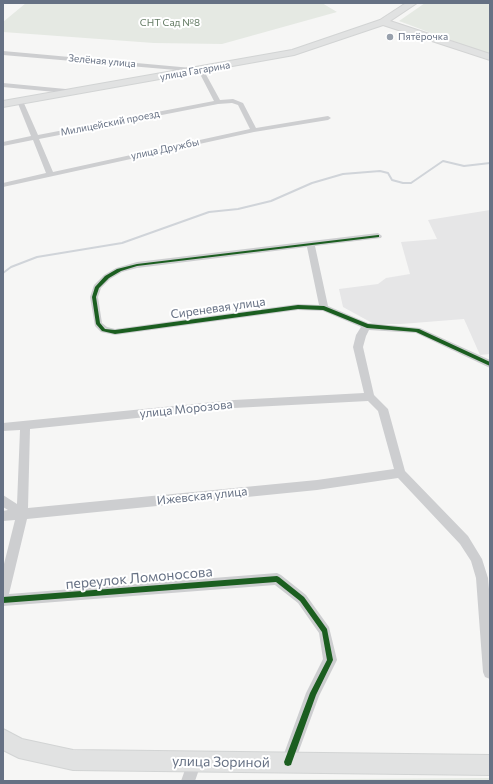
<!DOCTYPE html>
<meta charset="utf-8">
<style>
body{margin:0}
#map{position:relative;width:493px;height:784px;overflow:hidden;background:#f6f6f5;font-family:Commissioner,sans-serif}
canvas{display:block}
.frame{position:absolute;inset:0;border:4px solid #667184;pointer-events:none}
</style>
<div id="map">
<canvas width="493" height="784"></canvas>
<div class="frame"></div>
</div>
<script>
const context = document.querySelector('canvas').getContext('2d');
context.lineJoin = 'round';
function paint(path, color) {
  context.fillStyle = color;
  context.fill(path, 'evenodd');
}
function poly(rows) {
  const path = new Path2D();
  for (const r of rows) {
    path.moveTo(r[0], r[1]);
    for (let i = 2; i < r.length; i += 2) path.lineTo(r[i], r[i + 1]);
  }
  return path;
}
function strokePath(path, color, width, dash) {
  context.strokeStyle = color;
  context.lineWidth = width;
  context.lineCap = dash ? 'butt' : 'round';
  context.setLineDash(dash || []);
  context.stroke(path);
}
function write(font, color, halo, rows, align = 'center') {
  context.font = font + ' Commissioner,sans-serif';
  context.lineWidth = 4;
  context.setLineDash([]);
  context.textBaseline = 'middle';
  context.strokeStyle = halo;
  context.fillStyle = color;
  for (const [text, x, y, turn = 0] of rows) {
    context.save();
    context.translate(x, y);
    context.rotate((+turn || 0) * Math.PI / 180);
    context.textAlign = isNaN(turn) ? turn : align;
    if (halo) context.strokeText(text, 0, 0);
    context.fillText(text, 0, 0);
    context.restore();
  }
}
const built = poly([
 [490,210,490,354,480,355,464,319,401,324,374,324,343,307,339,289,378,284,386,278,410,274,401,242,437,239,428,220]
]);
const green = poly([
 [26,3,322,3,337,12,222,44,154,43,3,32,3,22],
 [425,3,490,3,490,55,399,21],
 [490,778,490,781,214,780]
]);
const stream = poly([
 [3,273,11,267,37,257,122,243,209,212,238,209,271,201,312,183,343,174,380,171,388,173,392,180,403,183,411,183,443,161,464,166,490,163]
]);
const minor = poly([
 [3,51,203,69,220,100,233,99,243,103,256,128,328,116,331,118,328,120,254,132,3,187,3,183,46,173,33,140,3,146,3,142,31,136,17,101,18,100,23,101,38,135,214,101,199,72,3,55,3,51],
 [232,103,238,105,250,129,53,172,39,139,218,104,232,103],
 [3,83,76,90,79,92,76,94,3,87,3,83],
 [378,233,382,236,381,238,315,246,328,306,368,323,420,328,490,360,490,368,416,333,369,330,366,336,363,347,374,395,388,409,405,471,468,536,482,559,488,578,490,600,490,679,485,677,483,672,476,578,471,561,460,544,398,478,317,490,27,519,9,594,277,573,281,575,306,595,329,627,337,660,319,696,293,767,288,769,283,767,281,762,306,693,323,659,319,633,298,603,275,585,3,606,3,568,15,520,3,521,3,511,8,510,3,507,3,495,17,504,20,430,3,431,3,423,234,400,364,393,353,347,356,335,361,327,323,311,298,310,115,335,101,332,95,326,90,297,94,285,104,275,116,268,137,262,378,233],
 [307,247,319,305,298,304,115,329,107,327,102,323,98,297,101,288,110,279,122,272,137,268,307,247],
 [368,401,378,411,394,469,317,480,28,508,30,429,234,408,368,401],
 [195,754,200,756,202,761,195,781,181,781,190,756,195,754]
]);
const secondary = poly([
 [380,20,386,20,387,22,386,24,294,55,3,107,3,101,292,50,380,20],
 [3,729,22,739,73,750,490,755,490,775,73,770,19,758,3,750,3,729]
]);
const primary = poly([
 [406,3,417,3,390,21,490,54,490,60,380,24,378,22,380,20,406,3]
]);
const cycleway = poly([
 [378,235,379,235,379,237,137,266,121,271,109,278,99,288,96,297,100,323,105,329,115,330,298,305,324,306,368,324,419,329,490,362,490,366,416,332,367,328,323,310,298,309,115,334,102,331,96,324,92,297,95,287,105,276,117,269,137,264,378,235],
 [277,576,279,577,304,597,327,629,333,660,316,695,292,762,291,765,288,766,285,765,284,762,310,693,327,660,322,632,300,601,276,582,3,603,3,597,277,576]
]);
const markers = [
 [390,37,4,"#98a0ac"]
];
const farParknames = [
 ["СНТ Сад №8",170,23]
];
const farPoinames = [
 ["Пятёрочка",398,37]
];
const farStreetnames = [
 ["Зелёная улица",102,61,5],
 ["улица Гагарина",195,71,-10],
 ["Милицейский проезд",110,123,-11],
 ["улица Дружбы",165,149,-12]
];
const streetNames = [
 ["Сиреневая улица",218,308,-8],
 ["улица Морозова",186,409,-6],
 ["Ижевская улица",202,496,-6]
];
const nearStreetnames = [
 ["переулок Ломоносова",139,578,-5],
 ["улица Зориной",221,762,1]
];
paint(built, '#e6e6e7');
paint(green, '#e5e9e3');
strokePath(stream, '#d0d4d9', 2);
strokePath(secondary, '#d2d4d4', 2);
strokePath(primary, '#d3d4d4', 2);
paint(minor, '#cdced0');
paint(secondary, '#e1e2e2');
paint(primary, '#e1e2e2');
paint(cycleway, '#1b5e20');
for (const [x, y, r, color] of markers) {
  const dot = new Path2D();
  dot.arc(x, y, r, 0, 2 * Math.PI);
  context.fillStyle = color;
  context.fill(dot);
  strokePath(dot, '#fff', 1.5);
}
write('10px', '#657c65', '#fff', farParknames);
write('10px', '#667184', '#fff', farPoinames, 'left');
write('10px', '#667184', '#fff', farStreetnames);
write('12px', '#667184', '#fff', streetNames);
write('14px', '#667184', '#fff', nearStreetnames);
</script>
